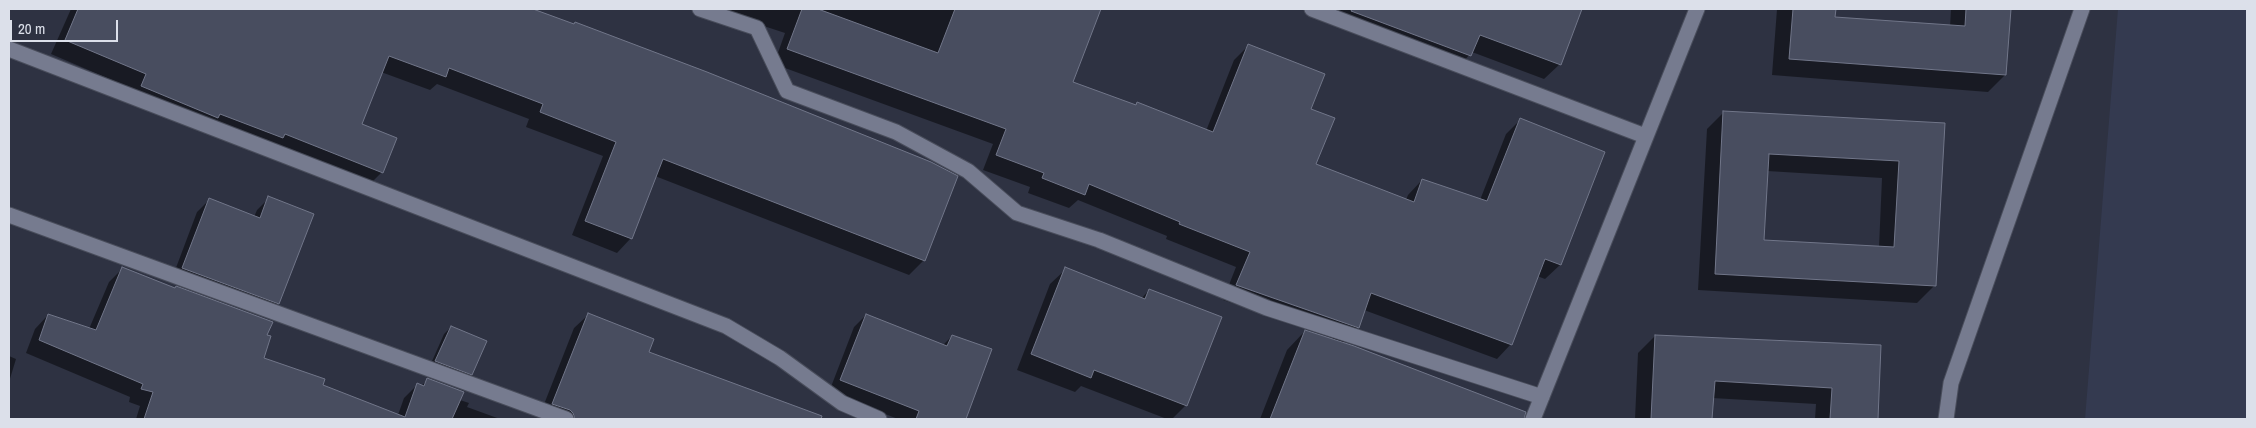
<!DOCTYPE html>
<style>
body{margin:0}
#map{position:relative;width:2256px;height:428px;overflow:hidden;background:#2e3242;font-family:"Archivo Narrow",sans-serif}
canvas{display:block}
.frame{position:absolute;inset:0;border:10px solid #dce0ea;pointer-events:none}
.scale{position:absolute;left:10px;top:20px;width:108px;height:22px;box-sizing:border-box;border:2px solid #dce0ea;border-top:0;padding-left:6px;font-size:15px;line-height:18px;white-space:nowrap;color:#dce0ea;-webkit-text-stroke:4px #2e3242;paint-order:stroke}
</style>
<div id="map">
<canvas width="2256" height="428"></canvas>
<div class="frame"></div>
<div class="scale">20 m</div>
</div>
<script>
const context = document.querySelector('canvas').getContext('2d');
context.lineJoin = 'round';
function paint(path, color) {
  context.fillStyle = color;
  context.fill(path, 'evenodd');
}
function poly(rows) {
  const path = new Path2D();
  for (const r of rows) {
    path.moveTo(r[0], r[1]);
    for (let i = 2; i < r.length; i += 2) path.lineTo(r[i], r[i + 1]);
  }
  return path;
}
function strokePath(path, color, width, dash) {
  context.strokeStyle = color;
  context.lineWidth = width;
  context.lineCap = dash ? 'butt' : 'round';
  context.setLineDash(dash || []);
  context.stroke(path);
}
const built = poly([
 [2118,9,2247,9,2247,419,2085,419]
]);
const shadow = poly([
 [71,9,217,9,269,31,277,9,529,9,573,25,924,260,909,275,655,176,631,238,617,253,572,235,603,156,526,127,529,119,437,84,430,90,381,72,361,125,382,172,367,187,206,128,202,132,128,101,133,89,51,54],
 [712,9,1100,9,1072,83,1206,131,1234,60,1249,45,1309,110,1315,165,1406,200,1408,195,1422,180,1480,200,1506,134,1520,120,1603,152,1560,265,1545,279,1537,276,1511,344,1497,359,1364,310,1358,327,1342,344,1491,400,1483,419,1260,419,1287,350,1305,331,1333,340,1333,338,1223,300,1236,267,1166,239,1167,236,1078,200,1069,208,1028,193,1030,187,983,170,993,144,774,64,785,33],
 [1320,9,1580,9,1560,64,1544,79,1472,52,1455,71,1318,20,1322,9],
 [1777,9,1835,9,1834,18,1950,27,1951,9,2010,9,2005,75,1988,92,1772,75],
 [1724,112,1943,124,1934,286,1917,303,1698,290,1707,129],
 [1767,171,1882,178,1879,247,1763,241],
 [269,198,278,303,266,315,171,281,197,212,209,200,254,217,257,210],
 [122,269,266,336,263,359,321,385,398,415,404,398,417,385,421,386,428,380,460,400,469,403,467,407,500,419,136,419,140,406,129,402,130,397,26,353,35,329,48,315,89,329,109,282],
 [1066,269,1141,299,1149,290,1186,405,1172,419,1167,419,1081,386,1075,392,1017,370,1050,284],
 [588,315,648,352,806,412,803,419,544,419,539,417,574,328],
 [866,315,943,345,952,336,990,350,965,419,898,419,829,392,854,327],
 [451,327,471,374,464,381,429,368,444,334],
 [1655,336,1880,346,1877,419,1815,419,1816,404,1712,398,1711,419,1635,419,1638,353],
 [9,356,16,359,9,382]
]);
const building = poly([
 [78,9,533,9,574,24,575,22,707,72,931,162,958,176,925,261,663,159,632,239,585,221,616,142,540,112,543,104,449,68,446,77,389,56,362,124,397,138,383,173,285,134,283,138,220,114,218,118,141,86,146,74,65,40,78,9],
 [802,9,818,9,938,53,955,9,1101,9,1073,82,1136,105,1137,102,1213,132,1248,44,1325,74,1311,109,1335,118,1316,164,1414,202,1422,179,1487,201,1520,118,1605,152,1561,265,1545,259,1512,345,1371,293,1359,328,1236,285,1250,252,1179,224,1180,222,1089,184,1085,195,1042,178,1044,173,996,155,1006,129,787,49,802,9],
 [1352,9,1582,9,1561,65,1480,35,1471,56,1351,11,1352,9],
 [1793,9,1836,9,1835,17,1965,26,1966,9,2011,9,2006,75,1789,59,1793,9],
 [1723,111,1945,123,1936,286,1715,274,1723,111],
 [1769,154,1899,161,1894,247,1764,240,1769,154],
 [268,196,314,214,279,304,182,268,209,198,260,218,268,196],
 [122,267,175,288,176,286,273,322,267,335,271,336,264,358,325,379,323,385,405,417,417,383,424,386,427,378,464,392,452,419,144,419,153,392,141,389,143,384,39,340,48,314,96,330,122,267],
 [1065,267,1145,299,1149,289,1222,317,1187,406,1094,370,1091,378,1031,354,1065,267],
 [588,313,654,339,649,352,822,416,821,419,575,419,573,413,570,410,552,404,588,313],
 [866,314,947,346,952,335,992,349,966,419,916,419,919,411,840,380,866,314],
 [451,326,487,341,472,375,435,361,451,326],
 [1305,330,1354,346,1526,412,1524,419,1270,419,1305,330],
 [1655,335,1881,345,1878,419,1830,419,1832,388,1715,381,1712,419,1651,419,1655,335]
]);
const street = poly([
 [700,9,757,28,787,91,896,132,968,171,1017,213,1099,240,1267,308,1542,397],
 [1312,9,1645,136],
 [9,49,726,326,780,358,842,403,879,419],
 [9,215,566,419],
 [1533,419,1697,9],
 [1946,419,1951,383,2082,9]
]);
paint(built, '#343a50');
paint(shadow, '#0007');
paint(building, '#484d5f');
strokePath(building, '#717689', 1);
strokePath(street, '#494d5b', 17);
strokePath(street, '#767b8f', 15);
</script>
